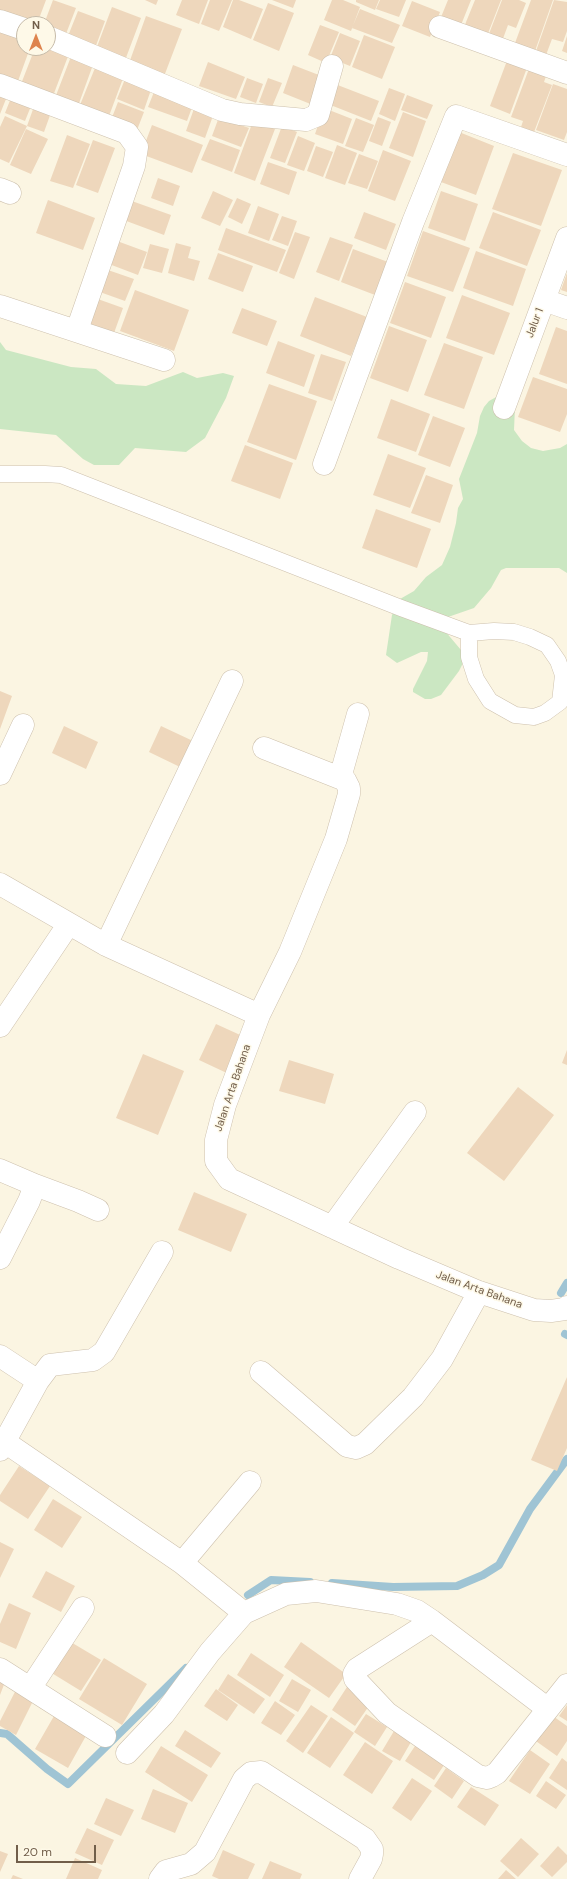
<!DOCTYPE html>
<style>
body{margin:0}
#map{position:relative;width:567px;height:1879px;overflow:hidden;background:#fbf5e2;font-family:"DM Sans",sans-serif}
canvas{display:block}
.north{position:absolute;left:16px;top:16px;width:40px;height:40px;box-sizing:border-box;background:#fef9e8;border:1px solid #c6bba9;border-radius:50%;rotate:0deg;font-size:11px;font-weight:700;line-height:16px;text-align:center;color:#715e4a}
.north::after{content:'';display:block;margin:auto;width:14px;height:18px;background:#de844e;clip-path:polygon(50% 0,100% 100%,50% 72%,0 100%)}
.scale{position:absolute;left:16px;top:1845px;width:80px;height:18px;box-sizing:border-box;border:2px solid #715e4a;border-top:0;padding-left:5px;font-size:12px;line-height:14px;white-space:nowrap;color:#715e4a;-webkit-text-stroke:3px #fef9e8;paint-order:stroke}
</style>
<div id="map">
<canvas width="567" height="1879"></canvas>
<div class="north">N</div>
<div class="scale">20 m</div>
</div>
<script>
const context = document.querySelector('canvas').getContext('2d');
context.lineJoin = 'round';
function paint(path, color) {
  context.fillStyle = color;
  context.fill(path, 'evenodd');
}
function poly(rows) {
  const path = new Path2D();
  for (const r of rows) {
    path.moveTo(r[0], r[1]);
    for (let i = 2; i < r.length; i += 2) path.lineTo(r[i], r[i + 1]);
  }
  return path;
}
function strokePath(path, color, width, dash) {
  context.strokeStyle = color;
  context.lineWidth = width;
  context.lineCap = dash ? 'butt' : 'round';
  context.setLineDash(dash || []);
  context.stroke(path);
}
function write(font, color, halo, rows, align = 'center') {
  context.font = font + ' "DM Sans",sans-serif';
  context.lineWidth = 3;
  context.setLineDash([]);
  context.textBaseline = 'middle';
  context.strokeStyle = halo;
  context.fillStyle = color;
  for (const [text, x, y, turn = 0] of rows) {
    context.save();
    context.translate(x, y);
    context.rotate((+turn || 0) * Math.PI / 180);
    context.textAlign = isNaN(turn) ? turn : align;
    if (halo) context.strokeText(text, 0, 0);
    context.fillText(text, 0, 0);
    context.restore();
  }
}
const green = poly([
 [0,342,6,350,71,367,96,369,116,384,146,386,183,372,197,378,223,373,234,376,226,398,205,438,186,452,135,448,119,465,94,465,83,459,56,435,0,429],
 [500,395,515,407,514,430,522,441,531,448,543,451,560,448,567,444,567,573,559,568,506,568,501,570,491,588,474,608,448,617,445,631,461,650,463,663,459,671,441,695,431,699,425,699,413,692,413,689,427,661,428,652,421,652,397,663,386,655,392,615,400,599,414,591,426,577,442,565,450,547,456,523,458,508,463,499,459,479,477,433,480,416,484,407,489,401]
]);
const stream = poly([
 [561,1293,567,1283],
 [565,1334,567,1335],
 [332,1583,393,1587,457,1586,483,1575,499,1565,530,1509,567,1459],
 [248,1595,271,1580,310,1582],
 [0,1733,7,1734,47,1769,68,1784,186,1668]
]);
const building = poly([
 [0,0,46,0,37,24,24,24,0,15],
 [53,0,76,8,64,39,48,32,48,24,44,24],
 [145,0,158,0,156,5],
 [182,0,208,0,199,24,176,15],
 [210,0,232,0,219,31,201,24],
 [233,0,239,0,263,9,251,39,223,27],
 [272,0,296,0,293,8],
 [332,0,343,0,360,7,351,31,324,20],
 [356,0,379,0,375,10,356,2],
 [380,0,406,0,399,17,376,9],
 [448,0,471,0,459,30,439,22],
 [475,0,501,0,487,36,464,27],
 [502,0,519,0,526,3,516,28,508,25,501,44,487,39],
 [531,0,553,0,535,51,515,43],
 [554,0,567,2,567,31,563,42,552,39,546,55,536,51],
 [412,1,440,12,430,37,402,26],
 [268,3,294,13,279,51,253,40],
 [112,7,141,18,124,63,95,52],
 [360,9,400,25,392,43,352,28],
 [78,11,105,21,94,51,66,41],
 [146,16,182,29,163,79,128,66],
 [0,24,24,33,24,48,30,48,18,81,0,75],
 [320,25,339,32,326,63,308,55],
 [340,33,360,41,350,66,330,58],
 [364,35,395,47,382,79,352,67],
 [567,36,567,53,562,51],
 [35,48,70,51,53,96,21,84],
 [72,54,94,62,78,106,55,98],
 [508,58,528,65,510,114,490,106],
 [208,62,245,77,236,99,199,86],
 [97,63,125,73,109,116,80,105],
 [293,65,324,77,313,105,283,93],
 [530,66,547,73,544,82,552,85,534,132,521,127,523,121,511,117],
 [127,74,153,84,144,110,117,99],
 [247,78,263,84,256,103,240,97],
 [268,78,282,83,272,107,259,102],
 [335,84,379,101,371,121,328,104],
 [553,84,567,89,567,132,564,140,536,130],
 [156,87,194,102,187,121,148,107],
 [389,88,405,94,395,121,379,114],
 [0,91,8,94,0,114],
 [13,93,33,101,25,121,5,113],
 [407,95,433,105,427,119,401,110],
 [36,101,53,107,44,132,27,126],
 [118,102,144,112,137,130,111,120],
 [195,106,214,113,205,138,186,131],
 [324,108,352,119,343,144,315,134],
 [403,112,426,121,413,157,389,148],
 [5,116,27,126,9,163,0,159,0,127],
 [219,117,249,128,241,147,212,136],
 [378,117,391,122,382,146,369,141],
 [356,118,374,125,363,152,345,146],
 [253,121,275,129,255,181,234,173],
 [152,125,203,145,192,173,141,154],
 [282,126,297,132,285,163,270,158],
 [26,129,48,139,31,174,10,165],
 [459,132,494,146,476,195,441,182],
 [67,135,90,144,73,188,50,181],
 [298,136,315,143,304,171,287,165],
 [210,139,240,150,232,172,201,160],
 [93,140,115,148,98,193,76,185],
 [337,145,357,153,345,185,325,178],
 [316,146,333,152,323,177,307,171],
 [383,150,411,161,395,201,368,191],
 [513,153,562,170,541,226,492,209],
 [359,154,378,161,367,189,348,183],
 [268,162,297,172,289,195,260,184],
 [158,178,180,186,173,206,151,198],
 [213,191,233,200,220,226,201,218],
 [441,191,478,204,465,241,428,228],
 [237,198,251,204,242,224,228,217],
 [48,200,95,218,83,250,36,233],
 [129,200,171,215,164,235,121,219],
 [258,206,279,214,269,241,248,233],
 [364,212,396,224,386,250,354,238],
 [493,212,541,230,527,266,479,248],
 [282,216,297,221,288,246,272,240],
 [226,228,286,250,277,272,218,250],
 [423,231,470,248,453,292,407,276],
 [295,232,310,237,294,279,279,273],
 [330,237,353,245,339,281,316,272],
 [117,241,147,252,138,275,109,264],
 [176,243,191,247,188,258,200,261,194,281,168,273],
 [150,244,169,249,162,273,143,268],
 [353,249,388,262,375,295,341,282],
 [476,251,526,269,513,306,463,288],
 [218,253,253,266,243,292,208,279],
 [105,269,134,279,125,301,97,291],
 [567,273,567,292,561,290],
 [405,282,446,297,431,338,390,323],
 [135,290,189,310,174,351,120,331],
 [462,295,510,313,494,355,446,338],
 [315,297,367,317,351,356,300,336],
 [95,298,123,308,114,333,86,323],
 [242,308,277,321,267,346,232,333],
 [389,326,427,340,408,392,370,378],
 [556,327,567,331,567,384,539,374],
 [278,341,315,355,304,387,266,373],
 [444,343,483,357,464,409,424,395],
 [321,354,346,362,332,401,308,393],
 [533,377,567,389,567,414,560,432,518,417],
 [269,384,317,401,296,460,247,442],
 [391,399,430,414,416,452,377,438],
 [433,416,465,428,450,467,418,455],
 [245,445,293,463,280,499,231,481],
 [388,454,426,468,410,508,373,495],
 [426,475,453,485,440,523,411,513],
 [376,509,431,529,417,568,362,548],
 [0,691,12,696,0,729],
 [64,726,98,742,86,769,52,753],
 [161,726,193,741,180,767,149,752],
 [216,1024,249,1039,231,1075,199,1060],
 [567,1050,567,1065,562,1063],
 [143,1054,184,1071,158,1135,116,1118],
 [289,1060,334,1074,325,1104,279,1091],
 [518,1087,554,1115,504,1181,467,1153],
 [194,1192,247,1214,231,1252,178,1230],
 [567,1377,567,1448,557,1471,531,1460],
 [19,1466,50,1486,28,1519,0,1501,0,1495],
 [53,1499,82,1517,62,1548,34,1530],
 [0,1542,14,1549,0,1578],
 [46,1571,75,1586,61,1612,32,1597],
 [9,1603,31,1613,16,1649,0,1642,0,1624],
 [69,1641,101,1660,81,1691,50,1672],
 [301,1642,346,1674,329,1698,284,1667],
 [251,1653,284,1675,270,1697,237,1675],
 [104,1658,147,1684,122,1725,79,1699],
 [228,1674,265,1699,254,1714,218,1690],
 [292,1679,311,1690,298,1712,279,1701],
 [0,1680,5,1682,0,1695],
 [18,1686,36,1695,16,1735,0,1726,0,1721],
 [347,1687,371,1703,355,1726,332,1710],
 [216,1689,238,1705,227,1721,204,1706],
 [275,1701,295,1715,281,1735,261,1723],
 [311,1705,328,1716,303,1753,286,1741],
 [567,1705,567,1721,559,1716],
 [366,1714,387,1727,375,1746,354,1732],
 [550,1714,567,1726,567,1741,557,1756,533,1739],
 [54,1716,87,1734,68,1768,35,1749],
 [331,1717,354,1733,330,1768,307,1753],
 [185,1730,221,1753,211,1768,175,1746],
 [394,1731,411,1742,400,1761,382,1751],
 [365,1742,393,1761,372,1794,343,1775],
 [417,1743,446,1762,434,1780,405,1761],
 [161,1746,208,1775,192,1802,145,1772],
 [530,1750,550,1764,530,1794,509,1781],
 [562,1758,567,1762,567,1790,549,1778],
 [446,1768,464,1781,452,1799,434,1786],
 [412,1778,432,1791,411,1821,392,1808],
 [546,1781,566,1795,556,1809,536,1796],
 [471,1787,499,1805,485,1826,457,1807],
 [153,1789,188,1803,175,1833,141,1819],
 [106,1798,134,1810,121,1836,94,1824],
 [87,1828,114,1840,102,1865,75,1853],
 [521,1838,539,1854,518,1877,500,1861],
 [558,1846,567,1855,567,1862,552,1877,540,1866],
 [223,1850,255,1864,248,1879,219,1879,212,1876],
 [0,1851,8,1854,0,1872],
 [75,1858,102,1870,98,1879,66,1879],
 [270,1861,302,1874,300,1879,262,1879],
 [506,1870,516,1879,498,1879],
 [13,1875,23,1879,11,1879]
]);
const lane = poly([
 [0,474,45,474,61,475,401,608,469,633,494,631,514,632,530,637,547,645,558,661,563,675,560,702,545,713,534,717,515,715,490,701,476,679,469,657,469,633]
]);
const street = poly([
 [0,21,24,29],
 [440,27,567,73],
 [48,37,222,110,240,114,306,120,318,115,332,66],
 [0,85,127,133,137,147,134,166,77,330],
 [0,189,10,193],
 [544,300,567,308],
 [0,306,164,360],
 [504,408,567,238],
 [324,464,413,222,456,116,567,155],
 [0,774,23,725],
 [340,778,358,714],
 [0,884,106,945,259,1015,225,1105,216,1140,216,1161,229,1179,399,1258,479,1292,534,1310,551,1311,565,1309,567,1307],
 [106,945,232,681],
 [259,1015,290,952,336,839,349,794,349,788,345,780,264,748],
 [0,1026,68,925],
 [0,1170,35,1185,29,1201,0,1258],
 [35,1185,78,1201,98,1210],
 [332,1227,415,1112],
 [0,1356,38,1381,0,1450],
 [261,1372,347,1446,356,1448,365,1444,413,1397,442,1359,479,1292],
 [38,1381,50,1365,93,1360,104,1352,162,1252],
 [5,1442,182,1563,244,1613],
 [182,1563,250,1482],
 [0,1669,105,1736],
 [31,1687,83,1608],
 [548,1709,567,1685],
 [127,1753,164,1714,210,1652,244,1613,286,1594,316,1591,397,1604,417,1611,432,1621,548,1709,497,1773,492,1776,487,1778,478,1776,387,1713,355,1679,354,1674,357,1669,432,1621],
 [160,1879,166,1871,191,1864,205,1852,244,1779,251,1773,261,1772,365,1839,372,1849,372,1854,371,1859,360,1879]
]);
const streetNames = [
 ["Jalur 1",535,323,-69],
 ["Jalan Arta Bahana",233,1088,-71],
 ["Jalan Arta Bahana",479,1290,20]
];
paint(green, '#cbe7c2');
strokePath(stream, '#9fc4d4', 8);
paint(building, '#eed7bc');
strokePath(lane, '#cdc0ad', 17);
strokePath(street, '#cdc0ad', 23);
strokePath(lane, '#fff', 16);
strokePath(street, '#fff', 22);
write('11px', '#715e4a', '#fef9e8', streetNames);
</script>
